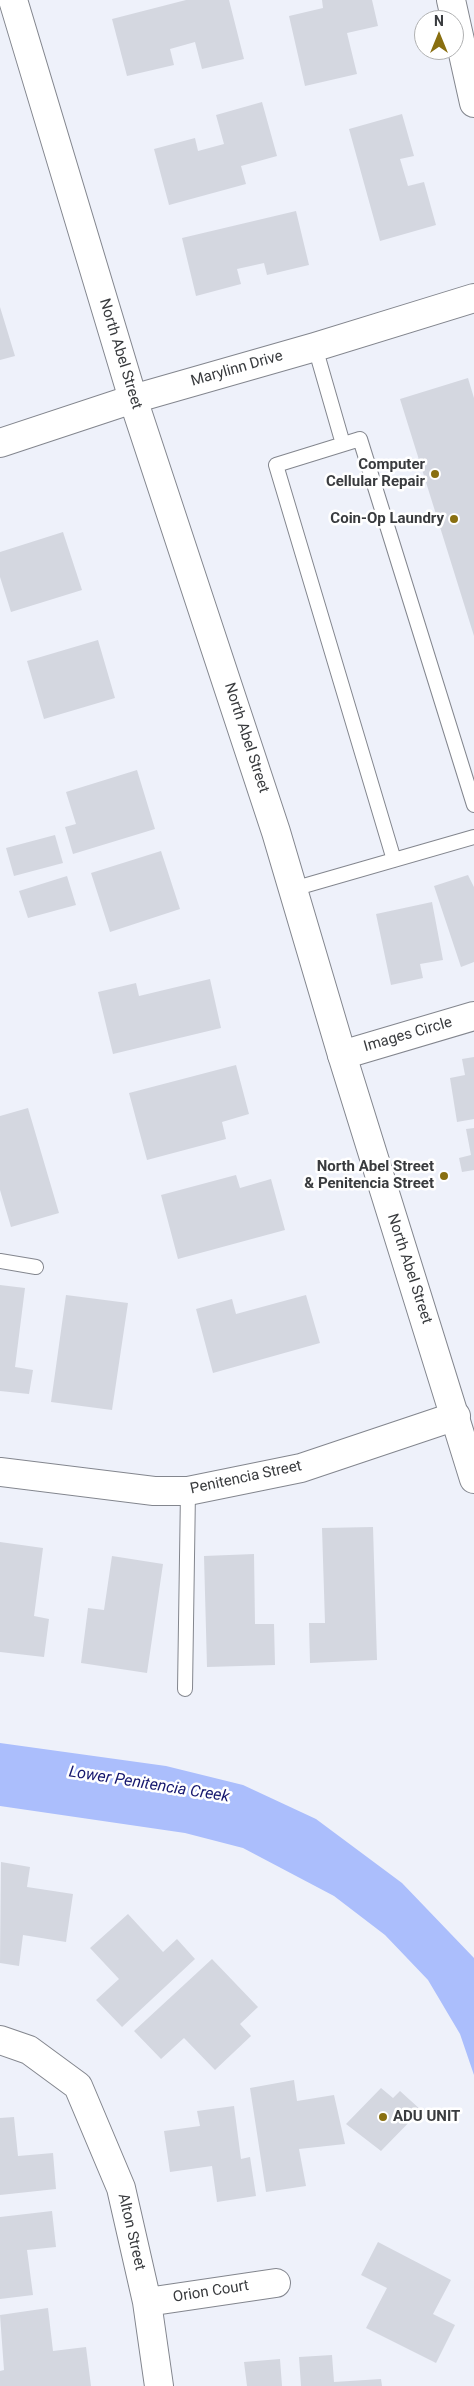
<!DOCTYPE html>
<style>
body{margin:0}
#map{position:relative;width:474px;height:2386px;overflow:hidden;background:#eef1fa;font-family:Roboto,sans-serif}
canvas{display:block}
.north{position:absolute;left:414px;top:10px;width:50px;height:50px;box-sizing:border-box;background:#fff;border:1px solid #b0b1b2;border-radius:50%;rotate:0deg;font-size:14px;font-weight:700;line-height:20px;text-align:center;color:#393b3e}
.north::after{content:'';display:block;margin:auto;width:18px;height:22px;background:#896f10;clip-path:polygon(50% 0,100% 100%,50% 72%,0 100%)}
</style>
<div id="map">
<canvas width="474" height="2386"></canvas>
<div class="north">N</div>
</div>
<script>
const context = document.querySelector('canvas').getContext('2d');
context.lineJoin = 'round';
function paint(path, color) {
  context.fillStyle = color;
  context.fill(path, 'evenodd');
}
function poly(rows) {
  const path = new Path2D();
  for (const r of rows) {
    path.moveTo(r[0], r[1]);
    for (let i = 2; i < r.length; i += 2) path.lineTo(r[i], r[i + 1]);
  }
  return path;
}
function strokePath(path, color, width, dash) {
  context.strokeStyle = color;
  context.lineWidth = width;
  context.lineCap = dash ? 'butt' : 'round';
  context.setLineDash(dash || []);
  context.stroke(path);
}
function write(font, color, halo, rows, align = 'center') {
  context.font = font + ' Roboto,sans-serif';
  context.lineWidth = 5;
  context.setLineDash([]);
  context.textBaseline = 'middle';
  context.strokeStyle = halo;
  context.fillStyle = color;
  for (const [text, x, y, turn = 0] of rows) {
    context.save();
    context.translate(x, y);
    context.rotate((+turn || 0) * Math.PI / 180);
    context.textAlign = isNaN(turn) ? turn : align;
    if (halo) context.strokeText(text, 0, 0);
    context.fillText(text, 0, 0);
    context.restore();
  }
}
const water = poly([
 [0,1743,166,1766,243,1785,316,1819,402,1883,474,1958,474,2075,460,2034,428,1980,385,1935,334,1896,243,1848,185,1833,0,1806]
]);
const building = poly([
 [186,0,229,0,244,59,202,69,195,42,170,49,174,65,127,76,112,19],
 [322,0,372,0,378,26,347,33,357,74,305,86,289,16,323,8],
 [262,102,277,156,241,166,246,184,169,205,154,149,195,138,198,151,224,144,216,115],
 [402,114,414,156,400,159,408,186,424,182,436,225,380,241,349,129],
 [296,211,309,265,267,275,264,263,237,269,241,284,196,296,182,238],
 [0,307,15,356,0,360],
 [468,378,474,398,474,636,400,399],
 [63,532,82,590,11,612,0,577,0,552],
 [98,640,115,698,44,719,27,661],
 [137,770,155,829,73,854,65,827,76,824,66,792],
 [55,835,63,863,14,876,6,848],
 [161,851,180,909,110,932,91,873],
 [468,875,474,887,474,962,461,967,434,886],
 [67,876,76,905,28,918,19,891],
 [432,902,443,960,420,964,423,978,391,985,376,914],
 [210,979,221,1028,113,1054,98,992,136,983,139,996],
 [474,1057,474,1119,457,1122,450,1078,465,1075,462,1059],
 [236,1065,249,1114,222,1122,226,1139,147,1160,129,1093],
 [28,1108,59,1213,11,1227,0,1190,0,1116],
 [474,1128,474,1170,462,1172,459,1158,471,1155,466,1129],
 [236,1175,240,1188,271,1179,285,1230,178,1259,161,1195],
 [0,1285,25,1288,15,1367,33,1370,29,1394,0,1391],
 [66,1295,128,1303,112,1410,51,1402],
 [306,1295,320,1343,213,1373,196,1309,232,1299,236,1314],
 [373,1527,377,1660,310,1663,309,1623,325,1623,322,1528],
 [0,1542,43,1548,34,1616,49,1619,44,1657,0,1652],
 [254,1554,255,1624,274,1624,275,1665,207,1667,204,1556],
 [112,1556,163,1564,147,1673,81,1663,88,1608,104,1610],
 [1,1862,30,1867,27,1887,73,1894,66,1942,23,1935,19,1966,0,1963],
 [128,1914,163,1952,177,1939,195,1959,122,2027,96,2000,119,1979,90,1948],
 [212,1959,258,2007,240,2024,251,2036,215,2070,184,2038,161,2059,134,2031],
 [294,2080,297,2101,334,2095,345,2144,299,2149,306,2186,266,2192,250,2088],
 [381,2088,393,2098,400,2091,421,2110,381,2151,346,2124],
 [234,2106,241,2159,250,2157,256,2196,217,2202,212,2166,170,2172,164,2131,200,2126,197,2111],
 [14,2117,18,2156,53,2153,56,2189,0,2195,0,2118],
 [52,2211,56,2247,27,2250,33,2295,0,2299,0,2217],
 [378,2242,451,2280,433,2314,455,2325,436,2363,366,2328,387,2288,361,2275],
 [48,2308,53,2351,86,2347,91,2386,0,2386,0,2371,4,2370,0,2315],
 [332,2355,334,2382,381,2379,382,2386,301,2386,299,2357],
 [280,2359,282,2386,247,2386,244,2362]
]);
const lane = poly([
 [315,347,343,444],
 [394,860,276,465,360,439,474,805],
 [293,889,474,837],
 [0,1261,36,1267],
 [185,1689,188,1491]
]);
const street = poly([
 [451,0,474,103],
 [342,1055,474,1016],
 [0,1472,154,1491,188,1491,301,1468,456,1416],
 [0,2040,29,2050,78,2086,121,2188,147,2302,159,2386],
 [147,2302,276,2283]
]);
const secondary = poly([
 [0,443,133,399,315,347,474,298]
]);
const primary = poly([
 [13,0,133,399,276,832,342,1055,474,1479]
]);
const markers = [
 [435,474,5,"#896f10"],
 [454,519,5,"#896f10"],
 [444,1176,5,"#896f10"],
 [383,2117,5,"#896f10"]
];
const streetNames = [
 ["North Abel Street",120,354,73],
 ["Marylinn Drive",237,369,-16],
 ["North Abel Street",246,738,72],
 ["Images Circle",408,1035,-16],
 ["North Abel Street",409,1269,72],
 ["Penitencia Street",246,1478,-12],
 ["Alton Street",131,2232,77],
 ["Orion Court",211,2292,-9]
];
const poiNames = [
 ["Computer",425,465],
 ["Cellular Repair",425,482],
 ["Coin-Op Laundry",444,519],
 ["North Abel Street",434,1167],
 ["& Penitencia Street",434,1184],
 ["ADU UNIT",393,2117,"left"]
];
const waterNames = [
 ["Lower Penitencia Creek",149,1785,9]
];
paint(water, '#abbefc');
paint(building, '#d4d7e0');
strokePath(lane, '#83868e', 16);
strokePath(street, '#83868e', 30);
strokePath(secondary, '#83868e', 30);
strokePath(primary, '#83868e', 30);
strokePath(lane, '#fff', 14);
strokePath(street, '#fff', 28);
strokePath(secondary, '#fff', 28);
strokePath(primary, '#fff', 28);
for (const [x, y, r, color] of markers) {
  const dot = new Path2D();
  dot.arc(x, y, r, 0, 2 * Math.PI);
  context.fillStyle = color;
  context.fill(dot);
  strokePath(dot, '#fff', 2);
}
write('15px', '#393b3e', '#fff', streetNames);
write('bold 15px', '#393b3e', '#fff', poiNames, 'right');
write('italic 16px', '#15176e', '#fff', waterNames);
</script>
